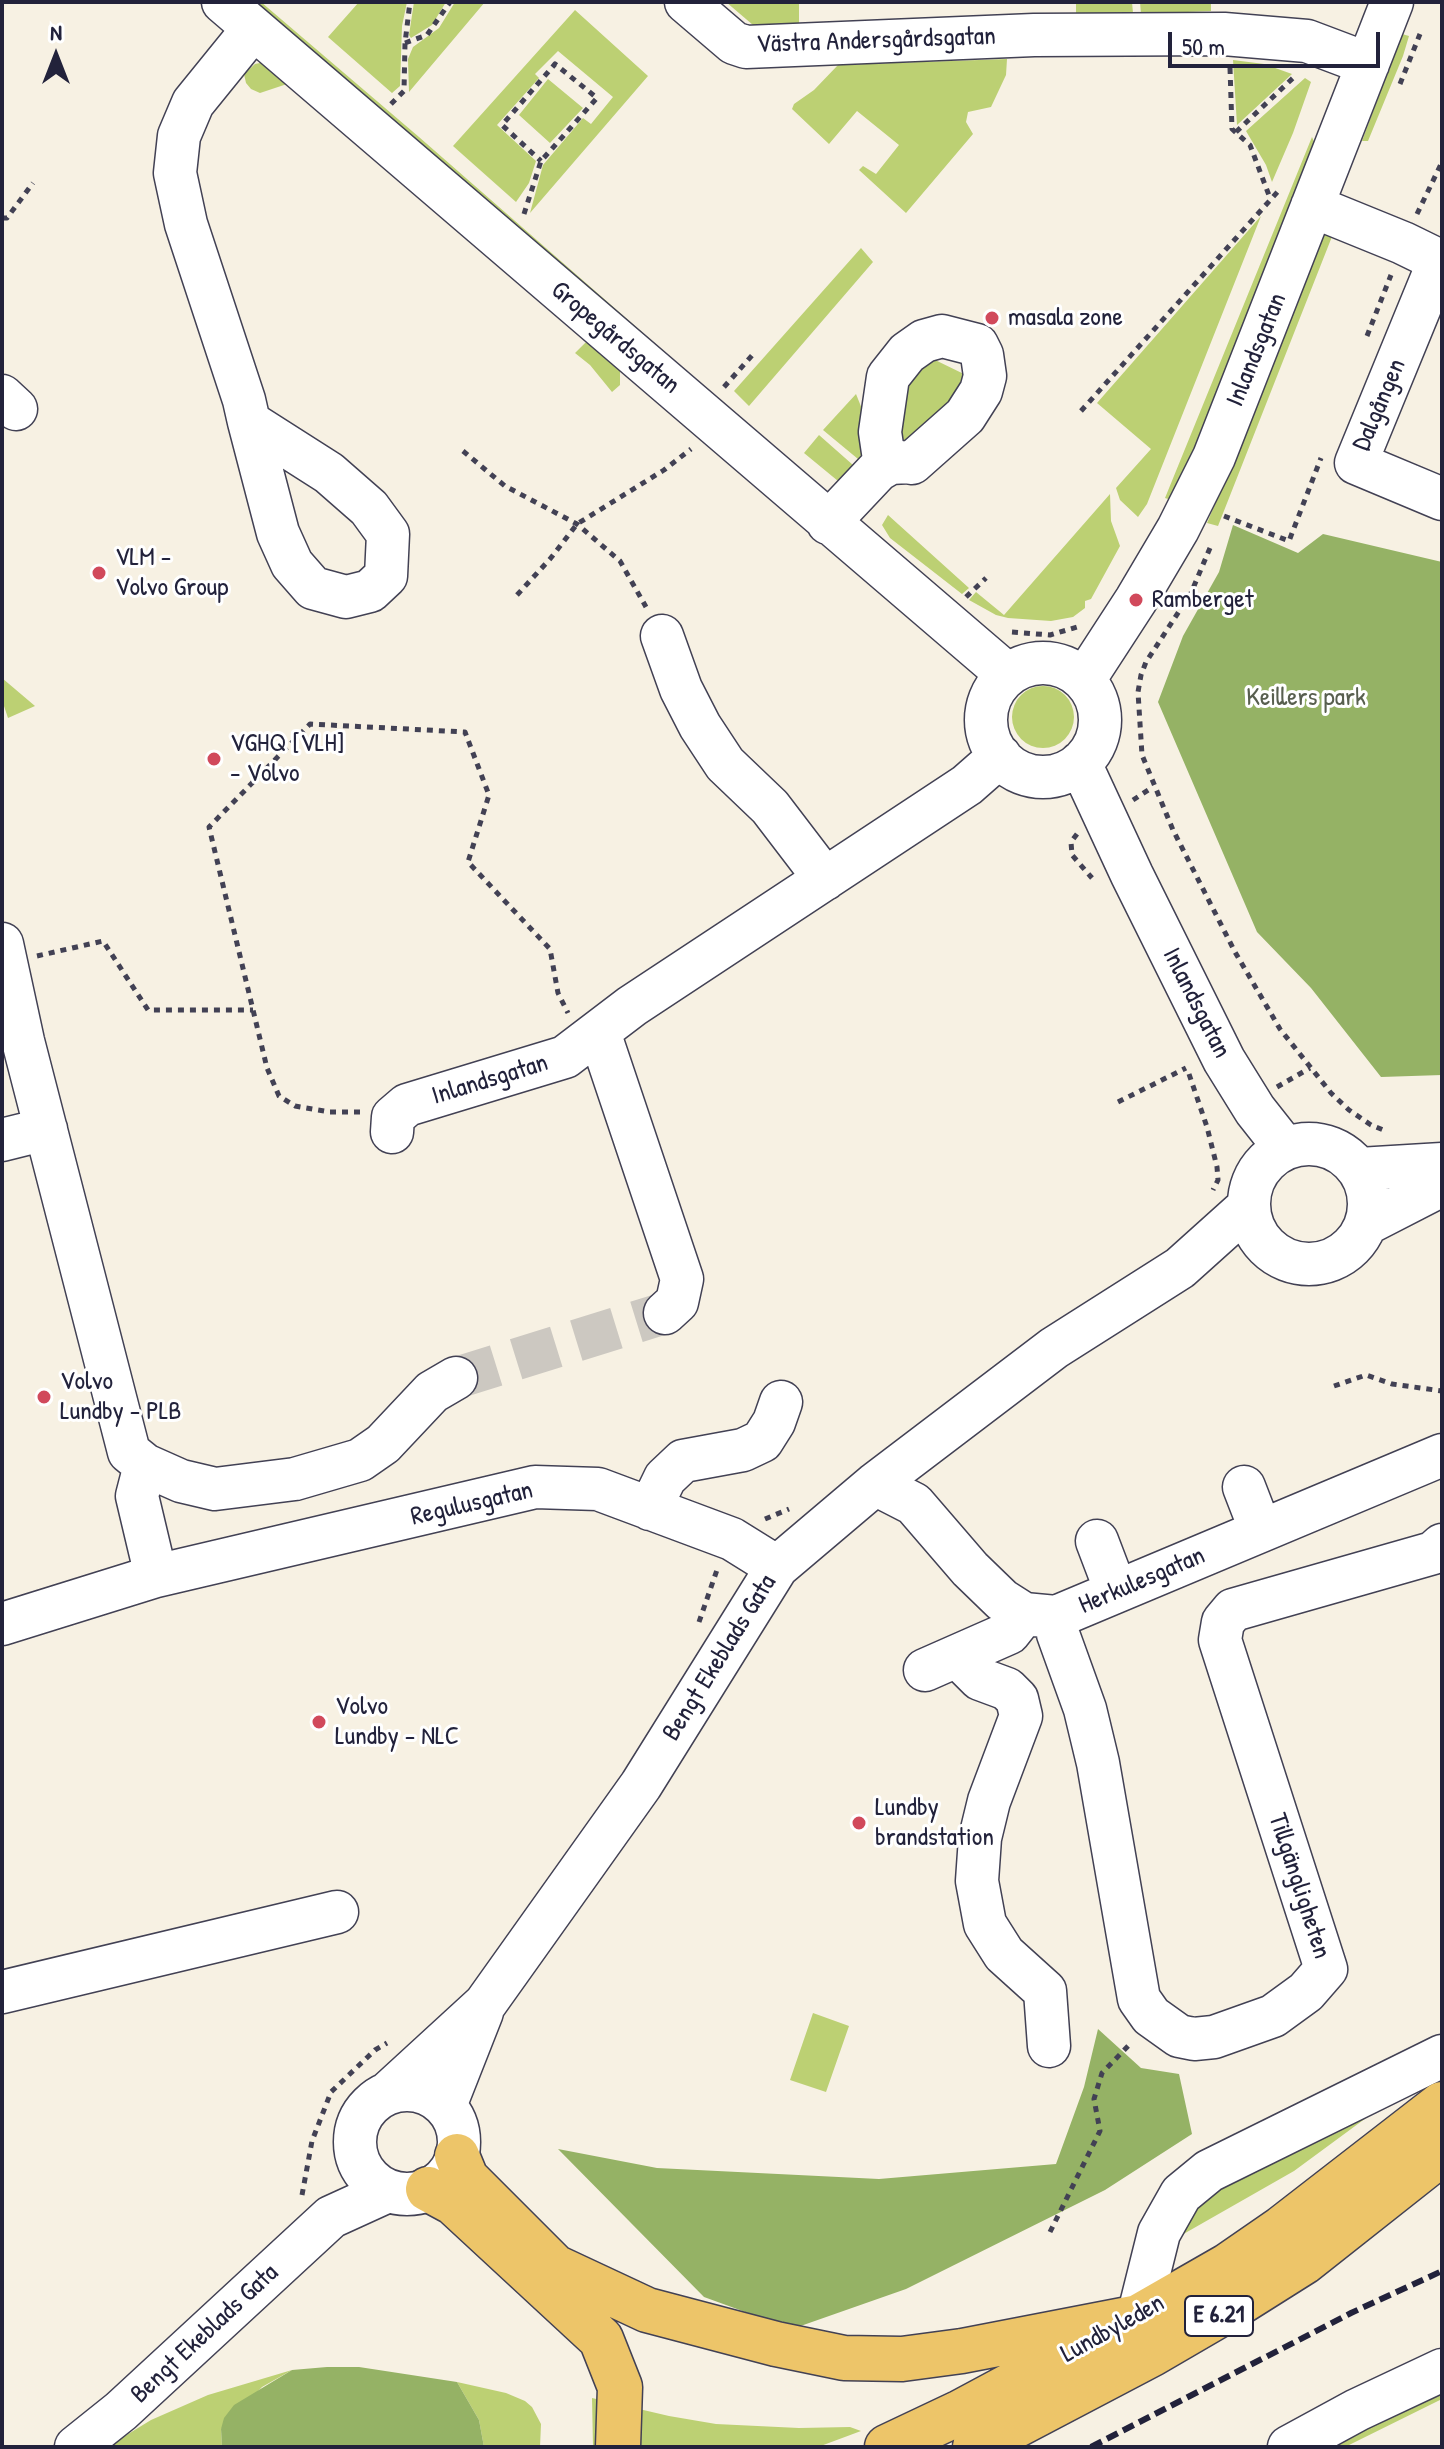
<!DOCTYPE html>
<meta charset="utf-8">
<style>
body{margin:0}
#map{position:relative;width:1444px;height:2449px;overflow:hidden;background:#f7f1e3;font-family:"Patrick Hand",sans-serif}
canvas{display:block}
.frame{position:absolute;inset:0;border:4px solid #22223b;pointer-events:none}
.north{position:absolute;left:16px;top:16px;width:80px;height:80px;-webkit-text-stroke:6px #fff;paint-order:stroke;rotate:0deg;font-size:22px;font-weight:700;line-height:32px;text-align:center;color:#22223b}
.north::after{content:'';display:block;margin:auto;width:28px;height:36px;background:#22223b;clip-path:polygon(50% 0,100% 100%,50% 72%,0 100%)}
.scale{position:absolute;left:1168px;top:32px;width:212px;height:36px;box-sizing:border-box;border:4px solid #22223b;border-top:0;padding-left:10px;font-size:24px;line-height:28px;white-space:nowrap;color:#22223b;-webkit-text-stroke:6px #fff;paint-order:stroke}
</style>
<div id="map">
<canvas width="1444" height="2449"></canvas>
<div class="frame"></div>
<div class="north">N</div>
<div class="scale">50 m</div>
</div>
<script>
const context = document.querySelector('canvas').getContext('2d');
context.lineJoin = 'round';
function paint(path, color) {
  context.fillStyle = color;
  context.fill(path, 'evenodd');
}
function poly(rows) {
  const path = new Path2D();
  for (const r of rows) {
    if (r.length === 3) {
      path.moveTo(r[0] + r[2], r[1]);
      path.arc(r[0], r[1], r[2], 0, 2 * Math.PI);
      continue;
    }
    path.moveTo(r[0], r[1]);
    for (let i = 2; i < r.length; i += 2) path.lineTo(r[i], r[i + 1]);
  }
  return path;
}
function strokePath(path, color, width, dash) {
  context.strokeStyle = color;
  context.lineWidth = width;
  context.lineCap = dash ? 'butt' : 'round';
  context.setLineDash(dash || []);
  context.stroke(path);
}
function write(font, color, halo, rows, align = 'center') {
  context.font = font + ' "Patrick Hand",sans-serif';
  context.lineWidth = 6;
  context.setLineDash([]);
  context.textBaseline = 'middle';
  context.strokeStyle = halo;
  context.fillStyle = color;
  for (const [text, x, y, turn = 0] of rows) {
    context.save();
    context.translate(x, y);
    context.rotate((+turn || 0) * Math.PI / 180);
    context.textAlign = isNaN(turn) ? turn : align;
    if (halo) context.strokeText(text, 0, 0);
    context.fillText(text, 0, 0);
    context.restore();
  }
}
const green = poly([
 [249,2,261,2,419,137,722,402,720,408],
 [359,2,407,2,402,26,400,86,392,93,328,37],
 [414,2,446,2,432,25,411,38,409,35],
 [455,2,485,2,409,92,408,59,413,47,439,28],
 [726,2,799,2,799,25,753,25],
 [1076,2,1132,2,1133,13,1076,16],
 [1140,2,1211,2,1211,11,1141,14],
 [575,10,648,76,530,213,543,165,583,118,591,124,613,97,558,51,535,74,539,78,497,125,536,161,529,183,516,202,453,146],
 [1402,34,1409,36,1403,56,1368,141,1362,141],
 [1007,59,1006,75,991,107,968,112,966,122,973,134,906,213,859,170,863,166,876,174,899,145,857,111,829,144,792,109,794,104,814,90,838,65],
 [1233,60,1264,64,1292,74,1237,125],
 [265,62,287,84,260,93,251,89,246,83,244,74,255,64],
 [1305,78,1311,82,1293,133,1272,182,1266,165,1246,131],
 [548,79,583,108,550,143,519,115],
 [1312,137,1315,144,1268,265,1182,480,1176,492,1168,499,1165,498],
 [1261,216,1147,504,1138,517,1120,500,1116,488,1151,449,1097,403],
 [1325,232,1333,234,1218,526,1207,523,1255,409],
 [861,248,873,262,749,406,734,391],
 [589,339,620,368,620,385,612,392,590,365,575,353],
 [931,358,970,377,965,397,912,442,891,438,894,397],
 [856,394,874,439,858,459,823,430],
 [819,435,853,465,838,481,804,453],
 [1110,494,1111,521,1120,546,1091,599,1085,601,1085,608,1073,617,1051,621,1008,618,996,615,969,600,976,592,1004,615],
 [888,515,969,588,962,594,890,538,882,525],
 [2,678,35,706,8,718,2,700],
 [1043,717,31],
 [813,2013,849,2026,826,2092,790,2080],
 [1400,2093,1294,2171,1180,2236,1197,2198],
 [292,2370,262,2387,221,2429,222,2447,107,2447,151,2420,208,2395],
 [457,2382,506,2393,525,2401,532,2407,541,2424,540,2447,484,2447,479,2420],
 [1442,2387,1442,2399,1345,2447,1319,2447],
 [592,2398,669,2416,716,2424,799,2428,850,2427,861,2431,818,2447,593,2447]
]);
const forest = poly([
 [1233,525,1298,553,1323,534,1442,562,1442,1075,1381,1077,1311,988,1257,932,1158,702,1183,636,1219,572],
 [1098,2029,1141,2068,1179,2074,1192,2134,1105,2190,906,2289,792,2329,704,2297,558,2149,657,2168,879,2179,1056,2164,1084,2087],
 [327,2367,359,2367,457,2382,479,2420,484,2447,222,2447,221,2429,224,2418,234,2405,292,2370]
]);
const minorTunnel = poly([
 [456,1378,665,1313]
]);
const path = poly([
 [405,43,427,35,450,2],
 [1230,68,1232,129,1250,145,1270,198],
 [1400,84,1420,34],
 [391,104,404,91,405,43,410,2],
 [1236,132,1294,77],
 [524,214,541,161,597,98,555,64,502,125,541,161],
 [1417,214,1442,162],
 [2,218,7,218,33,183],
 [1367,336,1391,275],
 [724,387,755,352],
 [1081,411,1281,188],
 [463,451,505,486,577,524,620,561,646,607],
 [1224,516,1289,541,1321,458],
 [1210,548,1191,593,1146,662,1141,675,1138,692,1142,755,1173,830,1235,952,1280,1029,1331,1093,1349,1110,1371,1125,1386,1131],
 [517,595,550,559,577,524,664,470,691,449],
 [966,597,986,578],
 [1012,632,1050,635,1077,627],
 [1133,800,1153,787],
 [1077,834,1071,842,1072,855,1092,878],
 [37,956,103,941,148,1010,253,1010],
 [1189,1074,1207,1127,1217,1167,1218,1180,1213,1190],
 [1277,1087,1310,1068],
 [1118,1102,1186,1068],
 [360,1112,330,1112,295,1106,279,1096,267,1068,209,827,310,724,465,732,489,795,468,862,550,949,558,993,568,1013],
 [1334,1386,1366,1375,1392,1384,1442,1391],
 [765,1519,789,1509],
 [699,1622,718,1567],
 [302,2195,312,2141,331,2092,375,2050,387,2043],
 [1050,2232,1100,2131,1094,2099,1102,2073,1131,2043]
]);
const minor = poly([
 [223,2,1008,675],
 [686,2,734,43,746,47,1034,35,1224,34,1307,41,1368,64],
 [1312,206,1403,243,1442,262],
 [1439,261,1356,463,1442,499],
 [2,396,16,409],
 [249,422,329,473,369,508,388,534,386,576,370,591,346,597,313,588,292,564,278,533,249,422,244,400,186,224,175,173,179,136,193,103,253,29],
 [885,466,880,432,888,377,907,353,924,341,942,336,977,345,982,355,985,376,981,391,965,416,912,463],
 [828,523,878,470,890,463,910,462],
 [662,636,681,689,700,726,725,764,770,807,825,879],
 [1043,720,57],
 [1084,680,1136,600,1178,529,1214,457,1392,2],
 [1080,763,1132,875,1224,1060,1255,1110,1285,1148],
 [2,944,23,1041,129,1452,145,1465,181,1481,215,1489,295,1479,360,1460,383,1444,432,1392,456,1378],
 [599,1032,682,1279,677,1302,665,1313],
 [392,1132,393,1117,407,1105,565,1057,632,1006,967,785,1000,756],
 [2,1140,46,1129],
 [1309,1204,60],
 [1359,1169,1442,1164],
 [1366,1224,1442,1185],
 [145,1465,137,1496,156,1576],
 [875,1484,914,1504,970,1569,1002,1600,1024,1614,1056,1617,1442,1455],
 [1244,1487,1261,1531],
 [650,1509,665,1478,683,1461,743,1450,762,1441,774,1422,781,1402],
 [1097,1541,1116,1591],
 [1056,1617,1058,1634,1085,1709,1098,1763,1139,1999,1151,2016,1179,2036,1194,2039,1214,2037,1273,2016,1306,1992,1326,1969,1220,1640,1223,1622,1233,1610,1433,1553,1442,1545],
 [2,1624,156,1576,535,1487,598,1489,732,1539,777,1567],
 [958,1657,980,1679,1007,1689,1017,1699,1021,1716,989,1801,980,1838,977,1881,985,1924,1004,1954,1045,1991,1049,2046],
 [925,1670,1009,1633,1024,1614],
 [2,1992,337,1912],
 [407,2142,52],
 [388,2093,485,2004,641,1785,777,1567,875,1484,1054,1348,1180,1268,1249,1206],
 [445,2106,482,2012],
 [1138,2317,1159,2233,1181,2194,1209,2171,1442,2056],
 [76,2447,121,2411,331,2217,388,2191],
 [1289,2447,1357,2410,1442,2370]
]);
const highway = poly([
 [457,2156,466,2178,555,2267,647,2310,776,2344,844,2358,902,2359,962,2351,1138,2317],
 [428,2189,454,2203,601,2339,620,2387,618,2447],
 [887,2447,961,2412,1138,2317,1227,2266,1282,2228,1442,2104],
 [975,2447,1152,2354,1231,2308,1304,2262,1442,2153]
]);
const rail = poly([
 [1091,2447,1351,2313,1442,2271]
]);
const markers = [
 [992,318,8,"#d1495b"],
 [99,573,8,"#d1495b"],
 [1136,600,8,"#d1495b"],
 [214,759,8,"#d1495b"],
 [44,1397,8,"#d1495b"],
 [319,1722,8,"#d1495b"],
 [859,1823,8,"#d1495b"]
];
const shields = [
 [1219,2316,68]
];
const shieldNames = [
 ["E 6.21",1219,2316]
];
const streetNames = [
 ["Västra Andersgårdsgatan",876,41,-2],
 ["Gropegårdsgatan",615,338,40],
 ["Inlandsgatan",1257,350,-68],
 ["Dalgången",1380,405,-67],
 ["Inlandsgatan",1196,1003,63],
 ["Inlandsgatan",490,1080,-17],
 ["Regulusgatan",472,1504,-13],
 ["Herkulesgatan",1142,1581,-23],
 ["Bengt Ekeblads Gata",720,1658,-58],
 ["Tillgängligheten",1299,1886,72],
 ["Lundbyleden",1113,2329,-29],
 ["Bengt Ekeblads Gata",205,2334,-43]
];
const poiNames = [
 ["masala zone",1008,318],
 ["VLM -",115,558],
 ["Volvo Group",115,588],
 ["Ramberget",1152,600],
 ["VGHQ [VLH]",230,744],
 ["- Volvo",230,774],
 ["Volvo",60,1382],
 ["Lundby - PLB",60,1412],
 ["Volvo",335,1707],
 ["Lundby - NLC",335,1737],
 ["Lundby",875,1808],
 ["brandstation",875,1838]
];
const parkNames = [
 ["Keillers park",1306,698]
];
paint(green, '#bcd073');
paint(forest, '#95b265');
strokePath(minorTunnel, '#ccc8c1', 42, [42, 21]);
strokePath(minor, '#424154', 45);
strokePath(highway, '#424154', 47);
strokePath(path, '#424154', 5, [6, 6]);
strokePath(minor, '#fff', 42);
strokePath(highway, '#edc569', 44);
strokePath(rail, '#22223b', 6, [12, 6]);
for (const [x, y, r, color] of markers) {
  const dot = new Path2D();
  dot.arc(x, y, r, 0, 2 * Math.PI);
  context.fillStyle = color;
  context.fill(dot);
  strokePath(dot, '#fff', 3);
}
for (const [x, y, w] of shields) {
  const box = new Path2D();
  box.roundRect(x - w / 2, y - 20, w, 40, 6);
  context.fillStyle = '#fff';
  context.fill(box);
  strokePath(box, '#22223b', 2);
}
write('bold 24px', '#22223b', null, shieldNames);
write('26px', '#22223b', '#fff', streetNames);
write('26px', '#22223b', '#fff', poiNames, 'left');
write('26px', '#585f4f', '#fff', parkNames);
</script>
